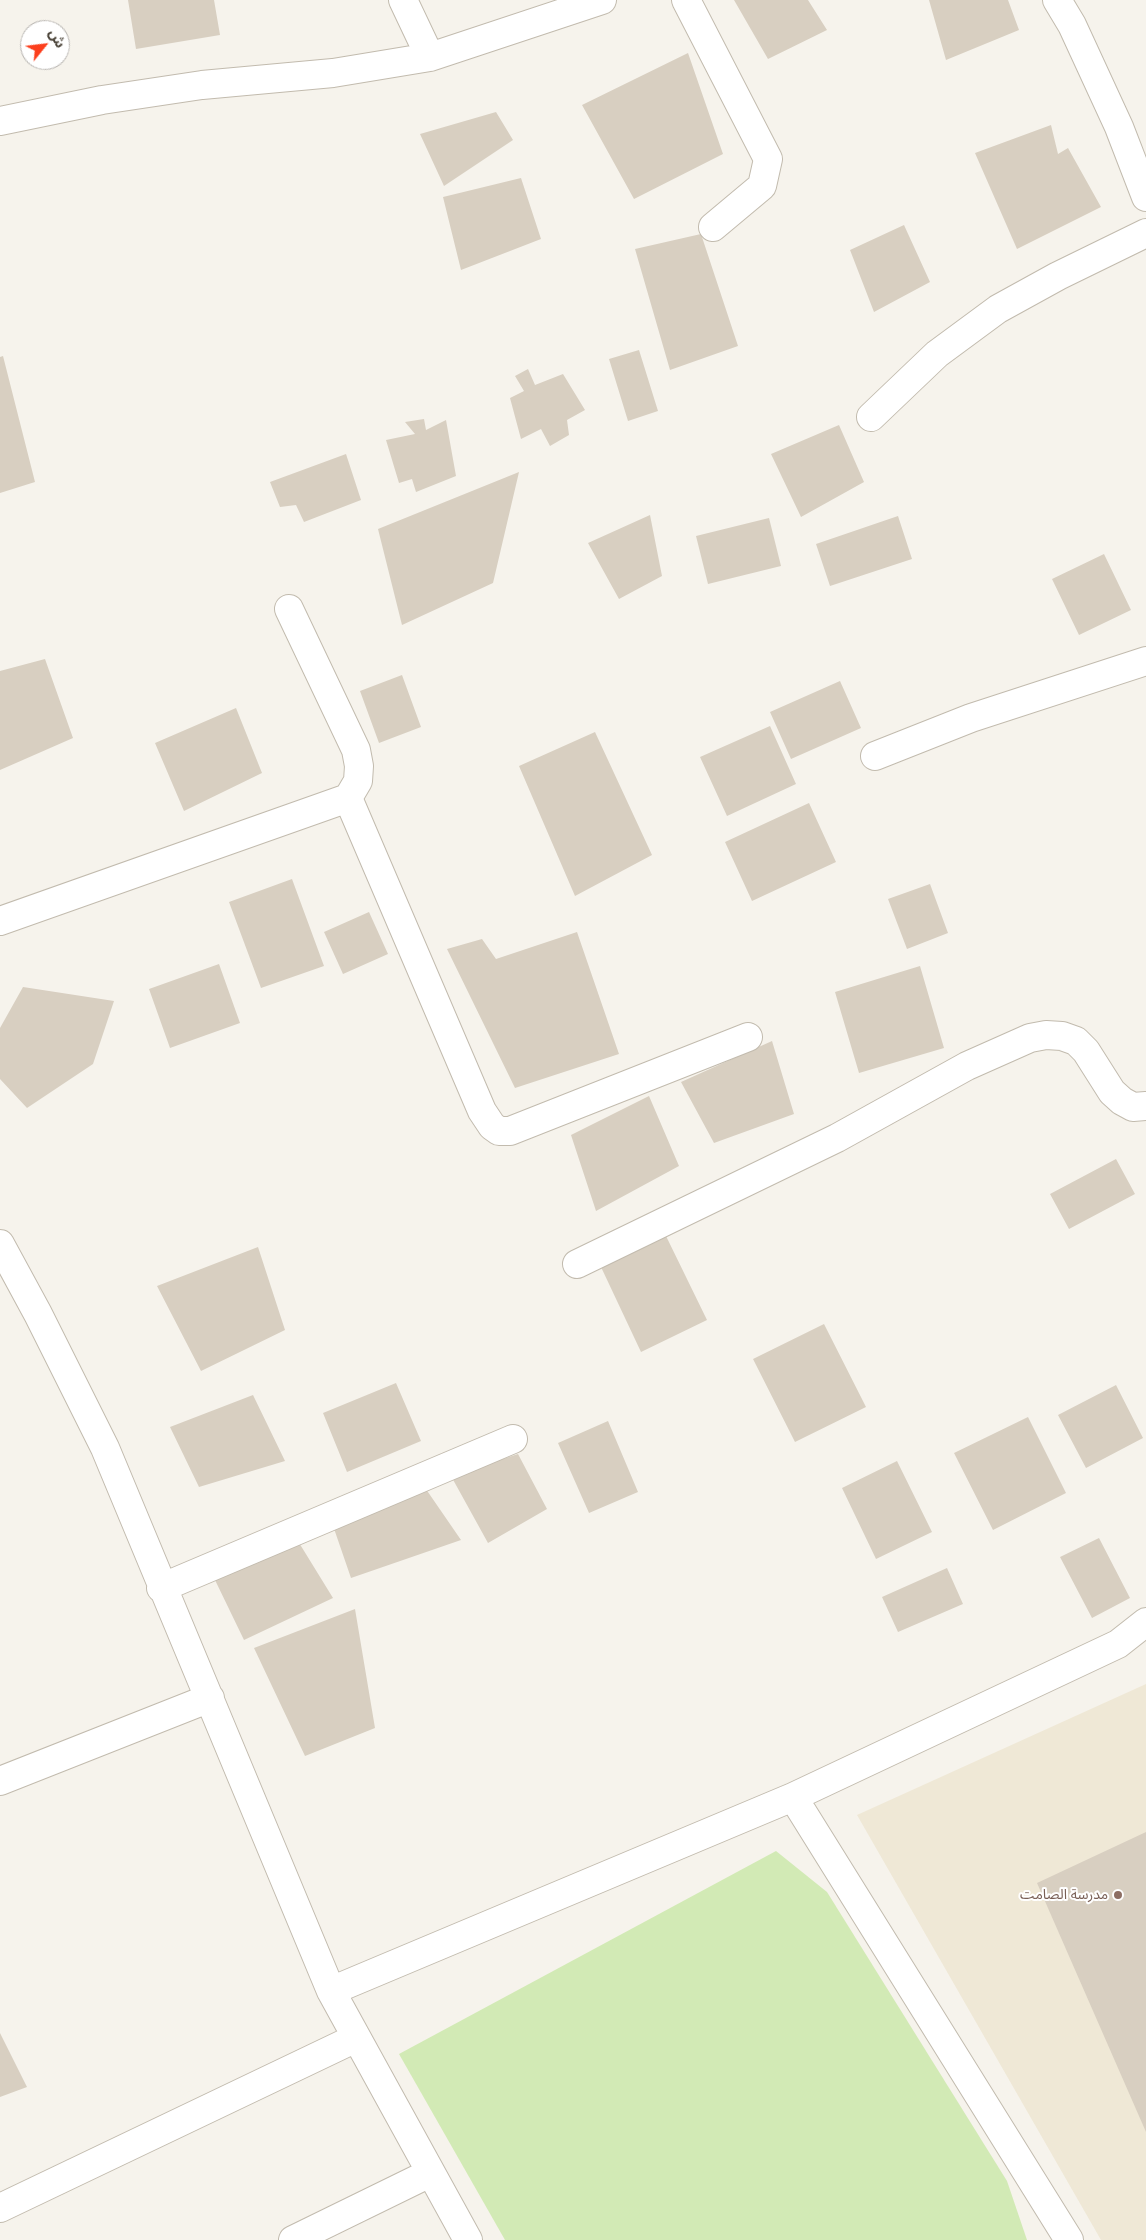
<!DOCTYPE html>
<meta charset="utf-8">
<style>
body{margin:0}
#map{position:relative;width:1146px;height:2240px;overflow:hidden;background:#f6f3ec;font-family:"Open Sans","Noto Sans Arabic",sans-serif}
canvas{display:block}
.north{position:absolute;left:20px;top:20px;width:50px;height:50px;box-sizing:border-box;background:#fff;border:1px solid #b7b4b0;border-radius:50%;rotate:61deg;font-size:14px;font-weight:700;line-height:20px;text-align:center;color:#4b4439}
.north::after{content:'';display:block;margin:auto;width:18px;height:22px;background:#fc3f1d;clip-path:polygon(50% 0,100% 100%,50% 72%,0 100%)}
</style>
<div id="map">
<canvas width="1146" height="2240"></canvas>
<div class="north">ش</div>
</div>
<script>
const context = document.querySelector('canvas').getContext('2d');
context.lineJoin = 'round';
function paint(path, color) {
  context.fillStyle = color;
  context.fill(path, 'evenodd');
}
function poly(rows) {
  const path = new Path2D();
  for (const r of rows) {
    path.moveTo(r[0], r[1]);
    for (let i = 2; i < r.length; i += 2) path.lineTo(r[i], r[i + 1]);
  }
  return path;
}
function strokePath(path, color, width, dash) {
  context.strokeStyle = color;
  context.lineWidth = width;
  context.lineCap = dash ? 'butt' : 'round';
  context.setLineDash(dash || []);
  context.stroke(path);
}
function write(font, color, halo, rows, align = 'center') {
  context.font = font + ' "Open Sans","Noto Sans Arabic",sans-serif';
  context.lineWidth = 4;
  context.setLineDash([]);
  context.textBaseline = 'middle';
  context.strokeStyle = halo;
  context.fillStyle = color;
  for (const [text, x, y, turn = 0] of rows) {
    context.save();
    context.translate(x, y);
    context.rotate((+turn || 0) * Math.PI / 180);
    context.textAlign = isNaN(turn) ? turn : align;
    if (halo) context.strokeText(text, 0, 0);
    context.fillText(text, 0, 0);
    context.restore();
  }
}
const education = poly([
 [1146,1684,1146,2240,1101,2240,857,1815]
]);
const green = poly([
 [776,1851,827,1892,1007,2181,1027,2240,505,2240,399,2054]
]);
const building = poly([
 [128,0,214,0,220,35,136,49],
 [734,0,808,0,827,30,768,59],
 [929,0,1008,0,1019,30,946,60],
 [688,53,723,154,634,199,582,105],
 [496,112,513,140,444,186,420,134],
 [1051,125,1058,154,1068,148,1101,207,1017,249,975,153],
 [521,178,541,239,461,270,443,197],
 [904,225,930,282,874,312,850,250],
 [701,234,738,346,670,370,635,249],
 [639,350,658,411,628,421,609,359],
 [3,356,35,482,0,493,0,357],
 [528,369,535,385,563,374,585,410,567,420,569,435,550,446,541,429,521,439,510,398,524,391,515,376],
 [424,419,426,430,446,420,456,476,416,492,412,479,399,483,386,440,415,434,405,422],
 [839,425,864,482,801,517,771,454],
 [346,454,361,500,304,522,296,505,280,507,270,482],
 [519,472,493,583,402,625,378,529],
 [650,515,662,576,619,599,588,543],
 [898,516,912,559,830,586,816,544],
 [769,518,781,566,708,584,696,536],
 [1104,554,1131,610,1079,635,1052,579],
 [45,659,73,738,0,770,0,671],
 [402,675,421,727,379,743,360,691],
 [840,681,861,728,791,759,770,712],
 [236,708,262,773,184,811,155,743],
 [770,726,796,784,727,816,700,757],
 [595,732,652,855,575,896,519,766],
 [809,803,836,862,752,901,725,842],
 [292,879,324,966,261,988,229,902],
 [930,884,948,933,907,949,888,899],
 [369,912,388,954,343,974,324,932],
 [577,932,619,1054,515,1088,447,949,482,939,496,959],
 [219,964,240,1023,170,1048,149,989],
 [920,966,944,1048,859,1073,835,992],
 [23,987,114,1001,93,1064,27,1108,0,1079,0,1028],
 [772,1041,794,1114,714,1143,681,1082],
 [649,1096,679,1166,596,1211,571,1135],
 [1116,1159,1135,1194,1069,1229,1050,1194],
 [666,1236,707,1320,641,1352,601,1267],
 [258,1247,285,1330,201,1371,157,1286],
 [824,1324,866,1407,795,1442,753,1359],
 [396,1383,421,1441,347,1472,323,1413],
 [1116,1385,1143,1438,1086,1468,1058,1415],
 [253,1395,285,1461,199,1487,170,1427],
 [1028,1417,1066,1493,993,1530,954,1453],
 [608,1421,638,1492,589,1513,558,1443],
 [518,1454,547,1509,488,1543,451,1476],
 [897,1461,932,1532,876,1559,842,1488],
 [419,1479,461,1540,351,1578,330,1517],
 [293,1533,333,1598,244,1640,215,1580],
 [1099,1538,1130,1598,1092,1618,1060,1557],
 [947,1568,963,1604,898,1632,882,1597],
 [355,1609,375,1728,305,1756,254,1648],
 [1146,1832,1146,2132,1037,1883],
 [0,2033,27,2087,0,2097]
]);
const minor = poly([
 [403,0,430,57],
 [686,0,768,159,762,186,713,227],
 [1057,0,1072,25,1119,127,1146,197],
 [0,121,102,100,202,85,333,73,430,57,602,0],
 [871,417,937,354,998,309,1058,276,1146,233],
 [875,756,971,718,1146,661],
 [348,798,482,1111,492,1126,499,1131,510,1131,748,1037],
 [0,921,348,798,358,781,359,766,356,750,289,609],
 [0,1244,38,1314,105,1448,331,1991,468,2240],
 [577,1264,837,1138,967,1066,1030,1038,1046,1035,1062,1036,1076,1041,1086,1051,1112,1092,1122,1101,1133,1107,1146,1106],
 [161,1588,513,1439],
 [0,1781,210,1698],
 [793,1797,1069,2240],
 [331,1991,793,1797,1118,1644,1146,1622],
 [0,2208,356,2038],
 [293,2240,430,2173]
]);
const markers = [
 [1118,1895,5,"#8d6e63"]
];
const educationNames = [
 ["مدرسة الصامت",1108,1895]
];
paint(education, '#efe8d6');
paint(green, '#d2eab5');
paint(building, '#d8cfc1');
strokePath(minor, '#c2bbae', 30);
strokePath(minor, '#fff', 28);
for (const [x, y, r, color] of markers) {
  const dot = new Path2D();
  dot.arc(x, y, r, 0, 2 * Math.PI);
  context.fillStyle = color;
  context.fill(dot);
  strokePath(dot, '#fff', 2);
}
write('14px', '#785e54', '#fff', educationNames, 'right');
</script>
